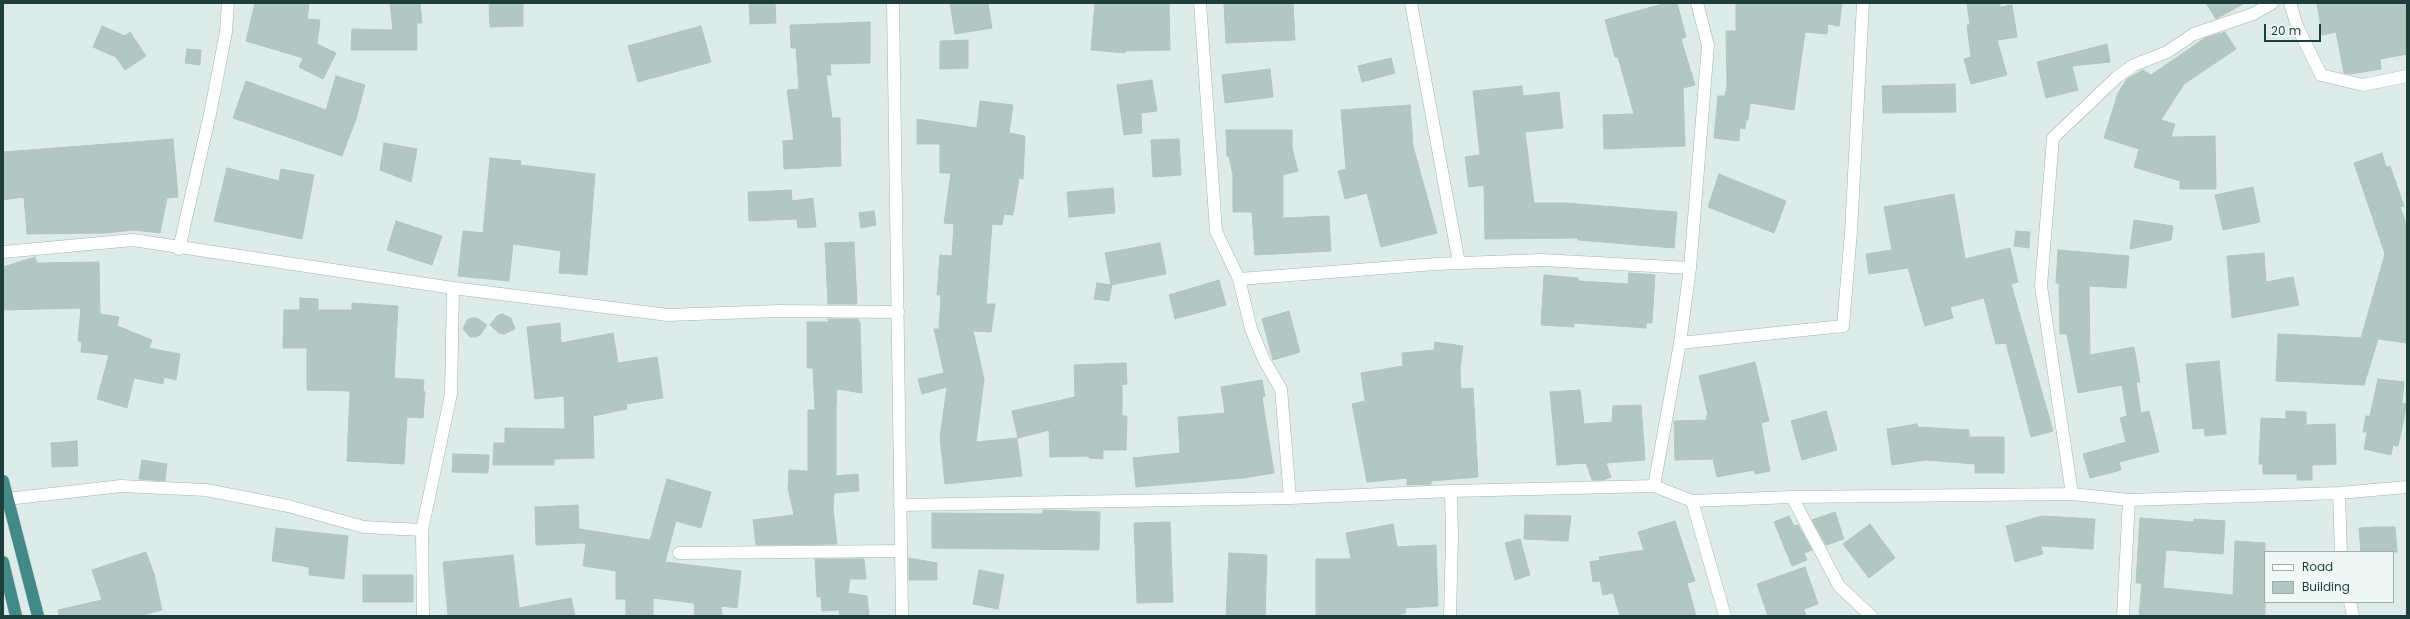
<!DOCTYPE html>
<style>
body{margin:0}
#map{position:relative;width:2410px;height:619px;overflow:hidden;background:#deece9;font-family:Poppins,sans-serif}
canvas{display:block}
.frame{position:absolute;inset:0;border:4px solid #1e3e3b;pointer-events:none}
.legend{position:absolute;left:2264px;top:551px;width:130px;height:52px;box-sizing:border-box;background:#eff8f5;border:1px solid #9baeab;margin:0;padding:5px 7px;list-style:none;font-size:12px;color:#1e3e3b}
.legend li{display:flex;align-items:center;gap:8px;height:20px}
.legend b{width:20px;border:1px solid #9baeab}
.scale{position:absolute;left:2264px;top:24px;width:57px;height:18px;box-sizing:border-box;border:2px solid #1e3e3b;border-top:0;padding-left:5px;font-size:12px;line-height:14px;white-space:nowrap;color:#1e3e3b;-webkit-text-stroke:3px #eff8f5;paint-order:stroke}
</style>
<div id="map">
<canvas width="2410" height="619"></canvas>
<div class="frame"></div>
<ul class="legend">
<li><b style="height:5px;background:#fff"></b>Road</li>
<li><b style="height:11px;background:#b3c7c2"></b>Building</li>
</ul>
<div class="scale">20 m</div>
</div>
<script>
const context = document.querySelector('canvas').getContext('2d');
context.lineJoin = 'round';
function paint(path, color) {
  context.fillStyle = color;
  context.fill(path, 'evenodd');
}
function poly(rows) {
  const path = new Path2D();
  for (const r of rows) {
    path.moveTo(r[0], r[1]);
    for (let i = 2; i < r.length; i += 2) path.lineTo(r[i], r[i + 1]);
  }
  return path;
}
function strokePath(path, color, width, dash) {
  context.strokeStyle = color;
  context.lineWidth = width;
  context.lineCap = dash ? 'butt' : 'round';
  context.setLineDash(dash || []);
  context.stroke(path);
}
const building = poly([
 [255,3,309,3,307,19,320,20,317,44,336,53,323,79,299,67,303,58,246,41,255,3],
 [390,3,420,3,422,23,417,23,417,50,351,50,352,29,393,30,390,3],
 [489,3,523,3,523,26,490,27,489,3],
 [749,3,775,3,776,23,750,24,749,3],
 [950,3,988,3,992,28,955,34,950,3],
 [1095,3,1169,3,1170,50,1125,51,1125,53,1091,50,1095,3],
 [1224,3,1293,3,1295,40,1226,43,1224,3],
 [1666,3,1677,3,1686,37,1681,39,1695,85,1683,88,1685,146,1604,149,1603,115,1634,114,1618,57,1615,57,1605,20,1666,3],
 [1736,3,1842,3,1839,26,1828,24,1827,34,1805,32,1794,110,1750,103,1748,120,1746,120,1745,129,1740,128,1739,141,1714,138,1718,96,1725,96,1727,85,1726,31,1736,31,1736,3],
 [1967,3,2000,3,2000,7,2012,5,2017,37,1997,40,2007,75,1971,84,1964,59,1971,57,1967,25,1970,25,1967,3],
 [2206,3,2245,3,2216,19,2206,3],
 [2317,3,2407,3,2407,54,2380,59,2381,69,2351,74,2344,73,2336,32,2322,35,2317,3],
 [870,22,870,63,830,64,831,75,826,75,832,118,840,118,841,166,784,169,783,141,794,140,787,90,799,89,796,48,791,48,790,25,870,22],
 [102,26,125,36,130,32,146,56,125,70,116,57,93,47,102,26],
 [701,26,711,62,638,82,628,46,701,26],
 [2225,32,2236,49,2184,84,2161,120,2175,124,2171,137,2215,136,2216,189,2180,189,2180,181,2134,167,2139,149,2104,138,2118,93,2127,79,2143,70,2151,75,2205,38,2225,32],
 [968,40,968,68,940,69,940,41,968,40],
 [2107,44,2110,62,2072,66,2078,90,2046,98,2037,62,2107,44],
 [187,49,201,50,200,65,185,63,187,49],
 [1391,58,1395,73,1362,82,1358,66,1391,58],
 [1270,69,1273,97,1225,103,1222,75,1270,69],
 [336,76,365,85,356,119,342,156,233,118,246,81,326,110,336,76],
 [1152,80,1157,111,1141,113,1142,133,1124,135,1117,85,1152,80],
 [1955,84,1956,112,1883,113,1882,86,1955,84],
 [1522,86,1523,96,1559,92,1563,128,1525,132,1534,203,1566,203,1677,212,1674,248,1578,240,1578,238,1485,239,1484,185,1469,187,1465,157,1480,155,1473,91,1522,86],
 [980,101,1013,105,1009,133,1025,136,1023,179,1019,178,1013,215,1004,214,1002,225,992,224,986,304,995,304,991,332,973,331,984,379,976,442,1017,438,1022,476,945,484,940,437,947,387,922,394,918,379,944,373,934,329,939,329,941,295,937,295,940,255,952,256,954,224,944,223,951,173,940,173,940,144,917,144,917,119,977,128,980,101],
 [1410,105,1413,146,1437,233,1381,247,1367,193,1345,199,1338,171,1346,169,1341,110,1410,105],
 [1226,130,1292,130,1292,148,1298,171,1283,175,1283,218,1329,216,1331,251,1255,255,1252,212,1233,212,1233,175,1229,156,1227,156,1226,130],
 [173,139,178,197,167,198,160,233,133,230,106,233,27,234,24,197,3,200,3,152,173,139],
 [1179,139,1181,175,1153,177,1151,140,1179,139],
 [384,143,417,149,411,182,380,170,384,143],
 [2382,153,2386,167,2390,166,2404,206,2400,207,2407,226,2407,343,2378,339,2364,385,2276,381,2278,334,2361,338,2385,254,2354,163,2382,153],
 [490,158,521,161,520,165,595,174,587,275,559,273,561,251,513,244,509,281,458,276,463,231,483,233,490,158],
 [227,168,279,181,281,169,314,175,302,239,214,221,227,168],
 [1719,174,1786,201,1774,233,1708,207,1719,174],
 [2253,187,2260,222,2223,230,2215,195,2253,187],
 [1113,188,1115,213,1069,217,1067,192,1113,188],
 [791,190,792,201,813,198,816,227,798,228,797,219,749,221,748,192,791,190],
 [1954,194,1965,259,2010,248,2018,282,2011,284,2053,431,2031,437,2006,343,1996,344,1984,298,1950,307,1953,318,1925,326,1908,268,1869,274,1866,254,1892,250,1884,207,1954,194],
 [874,211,876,225,861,228,859,213,874,211],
 [2134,220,2173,226,2171,240,2130,249,2134,220],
 [396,221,442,236,432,265,387,250,396,221],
 [2016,231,2030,232,2029,248,2014,246,2016,231],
 [854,242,857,304,828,304,825,243,854,242],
 [1160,243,1166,274,1111,285,1105,253,1160,243],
 [2058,250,2129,256,2126,288,2089,286,2090,355,2134,347,2140,382,2136,382,2141,413,2149,411,2159,452,2119,462,2121,470,2090,478,2083,454,2126,442,2120,418,2127,416,2122,385,2078,393,2067,334,2060,334,2059,283,2056,283,2058,250],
 [2264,253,2266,282,2293,277,2299,305,2232,318,2227,256,2264,253],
 [35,257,37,263,99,262,100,314,119,317,117,326,120,327,152,340,149,348,180,354,176,380,164,377,163,384,134,378,127,408,97,399,109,355,81,352,82,342,78,341,81,308,3,310,3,267,35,257],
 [1629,273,1655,275,1652,323,1646,323,1646,328,1574,323,1574,327,1541,325,1544,275,1578,278,1578,281,1628,284,1629,273],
 [1219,280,1226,305,1175,319,1169,295,1219,280],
 [1097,283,1112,285,1109,301,1094,299,1097,283],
 [300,298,318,299,318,310,352,310,352,303,398,306,394,378,424,380,423,391,425,392,423,418,407,417,404,464,347,461,350,391,307,390,307,348,283,348,284,310,300,310,300,298],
 [1289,311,1300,352,1273,360,1262,319,1289,311],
 [502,314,511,318,515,329,504,334,499,333,490,325,497,316,502,314],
 [472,318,477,318,487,325,480,335,475,337,470,337,463,329,467,320,472,318],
 [828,319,858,319,860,323,862,393,837,389,836,408,836,476,858,474,859,491,834,493,833,508,837,544,756,545,753,520,794,515,788,488,789,470,808,471,808,410,815,410,813,368,807,368,807,322,829,322,828,319],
 [560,323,561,343,613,333,618,363,657,357,663,398,626,404,627,409,593,416,594,458,554,459,554,465,493,465,494,443,505,443,505,428,565,429,564,396,535,399,527,327,560,323],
 [1435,342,1463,346,1460,369,1461,389,1473,388,1478,477,1431,481,1431,484,1407,485,1407,478,1367,482,1352,404,1365,401,1361,373,1403,366,1402,353,1434,350,1435,342],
 [2219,361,2226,434,2205,436,2204,428,2193,429,2186,364,2219,361],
 [1755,362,1769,421,1761,423,1770,471,1755,474,1754,470,1717,477,1713,459,1675,460,1674,421,1707,420,1706,416,1708,415,1699,376,1755,362],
 [1126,363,1127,384,1122,385,1122,416,1127,416,1126,450,1103,450,1103,459,1089,458,1089,456,1050,457,1049,430,1018,438,1012,411,1075,397,1074,365,1126,363],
 [2378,379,2404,382,2402,403,2407,404,2398,446,2393,445,2391,455,2364,449,2367,432,2363,432,2366,416,2370,416,2378,379],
 [1262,380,1265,396,1262,397,1274,473,1243,478,1136,487,1133,458,1180,453,1178,417,1225,413,1221,387,1262,380],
 [1580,390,1584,424,1612,422,1613,406,1641,405,1645,460,1606,463,1611,477,1603,480,1592,480,1586,463,1557,465,1550,392,1580,390],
 [1826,411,1837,450,1802,460,1791,421,1826,411],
 [2286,411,2306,412,2306,425,2335,424,2336,464,2312,465,2312,480,2297,480,2297,474,2263,474,2263,464,2259,464,2261,418,2286,419,2286,411],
 [1917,424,1918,427,1969,430,1969,437,2004,437,2004,473,1975,473,1975,464,1926,460,1892,465,1887,429,1917,424],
 [77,441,78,466,52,467,51,443,77,441],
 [453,454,489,455,488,473,452,472,453,454],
 [142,460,167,464,165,481,139,479,142,460],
 [667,479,711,492,701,528,676,521,665,562,741,571,737,608,721,606,722,616,695,616,694,603,653,598,653,616,626,616,626,599,616,599,616,571,583,566,586,543,536,545,535,507,578,505,579,529,650,540,667,479],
 [1043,510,1100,512,1099,550,932,548,932,513,1043,514,1043,510],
 [1835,512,1844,539,1826,545,1812,520,1835,512],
 [1525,515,1571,516,1568,541,1524,539,1525,515],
 [1789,516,1794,526,1798,525,1812,550,1804,553,1807,560,1792,566,1774,522,1789,516],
 [2042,516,2095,519,2093,549,2041,546,2043,554,2015,562,2006,526,2042,516],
 [2140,518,2194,522,2194,519,2225,521,2223,554,2166,550,2163,588,2233,595,2235,541,2265,543,2265,616,2139,616,2142,583,2136,583,2140,518],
 [1675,521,1695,581,1687,583,1696,616,1620,616,1613,593,1603,595,1600,581,1593,582,1590,562,1600,560,1599,557,1644,550,1638,532,1675,521],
 [1170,522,1173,602,1137,603,1134,523,1170,522],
 [1393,524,1397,547,1436,545,1438,606,1405,608,1406,613,1392,616,1316,616,1316,559,1351,559,1346,533,1393,524],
 [1870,524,1895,558,1869,578,1843,544,1870,524],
 [2375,527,2395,527,2397,552,2361,552,2359,528,2375,527],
 [276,528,348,536,344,579,309,575,309,567,272,561,276,528],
 [1520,539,1530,575,1515,580,1505,543,1520,539],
 [146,552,154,574,162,610,138,616,59,616,58,610,102,600,92,570,146,552],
 [1229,553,1267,555,1265,616,1226,616,1229,553],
 [513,555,519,608,571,598,575,616,448,616,443,562,513,555],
 [909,558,937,563,937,580,909,580,909,558],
 [815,559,864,559,866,579,850,579,848,593,867,596,869,616,840,616,839,610,822,611,821,597,817,597,815,559],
 [1805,567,1818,604,1804,609,1806,616,1768,616,1757,584,1805,567],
 [979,570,1004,575,998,609,973,604,979,570],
 [363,575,413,575,413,602,363,602,363,575]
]);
const minor = poly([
 [1200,3,1216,231,1239,279,1251,329,1264,360,1281,389,1290,498],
 [1411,3,1459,263],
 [2290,3,2297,26,2321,75,2363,85,2407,76],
 [179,249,210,114,226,32,228,3],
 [3,252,133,240,453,288,668,315,778,311,898,312],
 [1239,279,1436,264,1542,260,1690,268],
 [1680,343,1843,326,1851,232,1863,3],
 [1654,486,1680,343,1690,268,1708,45,1697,3],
 [2339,493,2341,552],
 [2072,494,2041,286,2053,138,2117,77,2134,65,2167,52,2194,34,2253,14,2272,3],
 [1792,497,1839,586,1871,616],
 [7,499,121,486,206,490,288,506,364,527,422,530,451,394,453,288],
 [1692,501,1725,616],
 [900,505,1290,498,1451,491,1654,486,1692,501,1792,497,2072,494,2129,500,2339,493,2407,487],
 [422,530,423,616],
 [679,553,901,551],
 [2350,602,2353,616],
 [1450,616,1452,537,1451,491],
 [2123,616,2129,500]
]);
const tertiary = poly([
 [893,3,902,616]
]);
const trunk = poly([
 [3,481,38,616],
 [3,562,16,616]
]);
paint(building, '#b3c7c2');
strokePath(building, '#b0c6c1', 1);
strokePath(minor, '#a1b4b1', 13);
strokePath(tertiary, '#a1b4b1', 13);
strokePath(trunk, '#c0c9c8', 13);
strokePath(minor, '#fff', 12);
strokePath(tertiary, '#fff', 12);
strokePath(trunk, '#428a88', 12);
</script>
